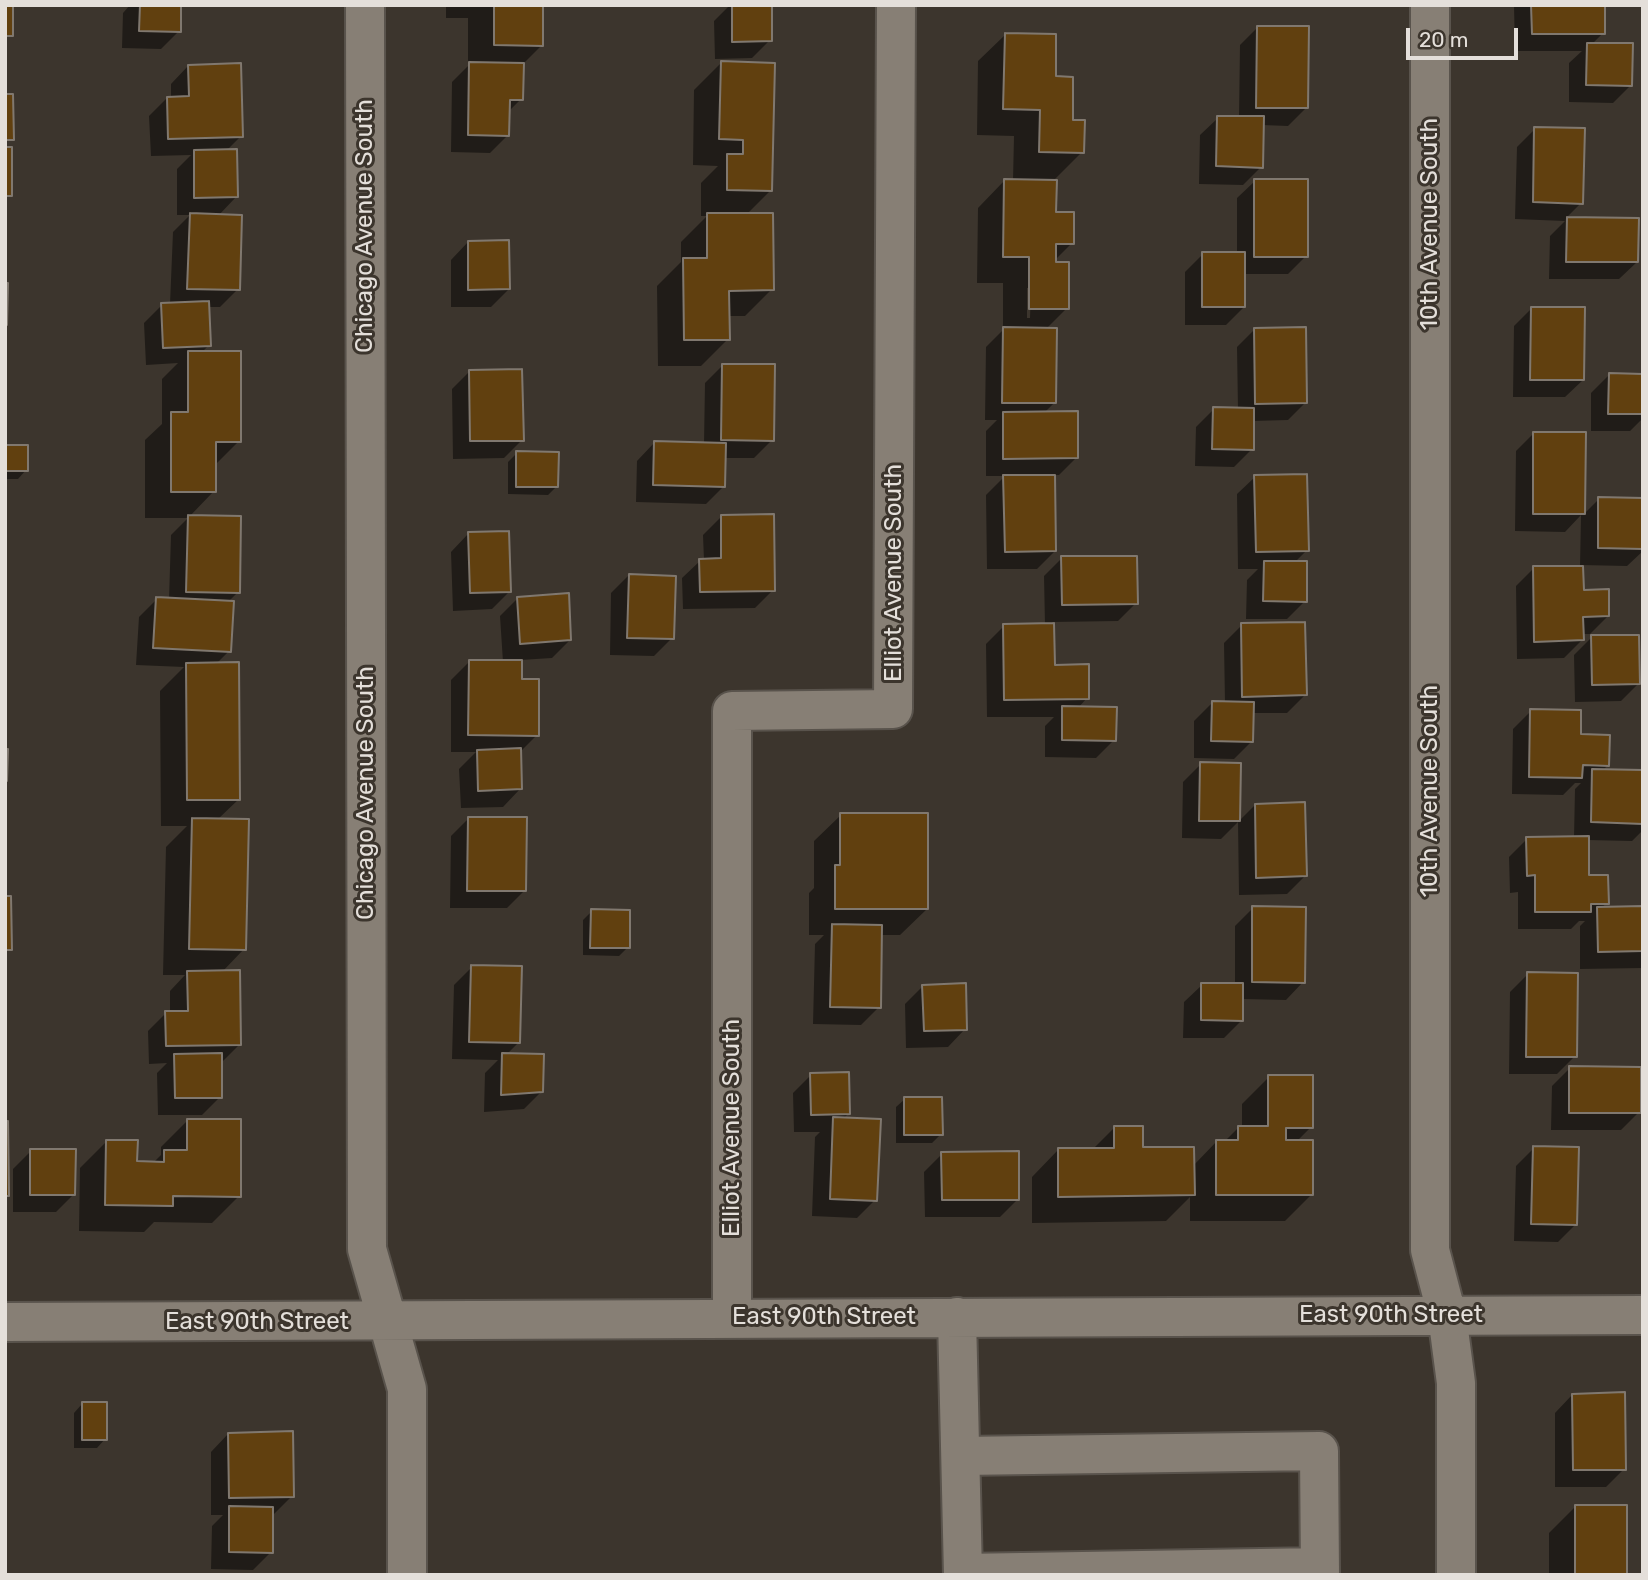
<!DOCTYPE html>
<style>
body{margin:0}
#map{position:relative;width:1648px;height:1580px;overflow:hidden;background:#3c352d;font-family:Rubik,sans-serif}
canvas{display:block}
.frame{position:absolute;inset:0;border:7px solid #e4dfda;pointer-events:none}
.scale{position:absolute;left:1406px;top:28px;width:112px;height:32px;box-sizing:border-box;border:4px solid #e4dfda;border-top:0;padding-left:9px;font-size:21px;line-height:24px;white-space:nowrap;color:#e4dfda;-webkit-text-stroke:5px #3c352d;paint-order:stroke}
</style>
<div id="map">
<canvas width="1648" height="1580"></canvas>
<div class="frame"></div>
<div class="scale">20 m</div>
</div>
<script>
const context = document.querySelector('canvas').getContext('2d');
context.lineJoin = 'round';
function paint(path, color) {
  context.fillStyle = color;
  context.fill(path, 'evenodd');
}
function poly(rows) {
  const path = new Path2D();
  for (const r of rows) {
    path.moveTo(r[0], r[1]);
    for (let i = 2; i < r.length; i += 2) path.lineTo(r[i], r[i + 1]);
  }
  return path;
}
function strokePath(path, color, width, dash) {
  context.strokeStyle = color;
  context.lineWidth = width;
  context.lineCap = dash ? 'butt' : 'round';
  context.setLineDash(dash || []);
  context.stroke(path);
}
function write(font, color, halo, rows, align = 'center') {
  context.font = font + ' Rubik,sans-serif';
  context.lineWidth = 6;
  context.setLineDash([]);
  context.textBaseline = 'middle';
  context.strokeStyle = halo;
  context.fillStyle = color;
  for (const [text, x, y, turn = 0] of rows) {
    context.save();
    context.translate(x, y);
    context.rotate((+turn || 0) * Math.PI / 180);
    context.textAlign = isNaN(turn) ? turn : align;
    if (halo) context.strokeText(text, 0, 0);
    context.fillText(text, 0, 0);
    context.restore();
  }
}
const shadow = poly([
 [130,5,222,5,179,6,179,31,161,49,122,48,123,13],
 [446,5,542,5,542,45,522,65,521,99,508,112,508,135,490,153,451,152,452,82,468,66,468,18,446,18],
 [704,5,770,5,770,40,752,58,715,59,714,21,729,6],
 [1514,5,1603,5,1603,33,1591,45,1631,85,1613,103,1569,102,1569,63,1582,51,1515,51],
 [1258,27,1306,108,1288,126,1262,125,1261,167,1243,185,1199,184,1200,135,1218,118,1239,118,1240,45],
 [1005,35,1054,78,1082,152,1055,179,1055,213,1072,243,1054,261,1067,308,1046,329,1055,402,1044,413,1077,457,1059,475,1053,475,1055,551,1037,569,987,569,986,495,1005,476,986,476,986,431,997,420,985,420,986,347,1003,330,1003,283,977,283,978,208,1004,181,1013,181,1014,136,977,135,978,61],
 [1027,288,1031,288,1030,318,1027,318],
 [721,63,771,190,746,215,772,289,745,316,728,316,728,339,701,366,658,366,657,286,681,262,681,242,707,216,701,216,701,183,718,166,693,165,694,90],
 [188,66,241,136,226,151,236,197,218,216,238,289,220,307,208,307,209,345,202,352,239,441,214,466,214,491,189,517,238,592,228,602,229,651,216,664,239,799,217,820,244,949,222,972,240,1044,222,1062,220,1097,202,1115,158,1115,157,1073,167,1063,149,1064,148,1031,166,1013,170,1013,170,991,185,975,163,975,166,847,187,826,161,826,160,691,184,667,136,665,139,617,157,599,169,600,171,535,188,518,145,518,145,440,162,424,162,379,178,363,146,365,144,323,162,305,170,304,173,232,190,215,177,215,177,169,191,155,151,156,149,116,167,98,171,98,171,84],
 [1535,129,1581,203,1566,218,1637,219,1637,262,1619,279,1549,279,1550,236,1565,221,1515,219,1517,147],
 [1255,181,1306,256,1288,274,1244,274,1244,307,1226,325,1185,325,1185,272,1203,254,1237,254,1237,198],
 [468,242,509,289,491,307,451,307,451,260],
 [1532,308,1583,380,1565,397,1513,397,1514,326],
 [1255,329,1306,402,1288,420,1252,421,1252,449,1234,467,1195,466,1196,427,1214,409,1238,410,1237,347],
 [723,365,772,440,754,458,724,458,724,486,706,504,636,502,637,461,654,443,704,444,705,383],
 [470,371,522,440,504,458,453,459,452,389],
 [1609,375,1643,376,1643,418,1630,431,1591,431,1591,393],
 [1534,433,1584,434,1583,515,1599,499,1643,500,1643,551,1627,566,1581,565,1582,592,1608,616,1590,634,1582,634,1582,640,1564,658,1517,659,1516,586,1534,568,1580,567,1581,515,1565,532,1515,531,1516,451],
 [5,446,26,470,18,479,5,479],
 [517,453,557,486,548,495,508,494,508,462],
 [1255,477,1307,550,1294,563,1305,601,1287,619,1246,619,1247,580,1258,569,1238,569,1237,494],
 [721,517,773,590,755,608,683,609,682,578,700,561,704,560,703,535],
 [468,534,509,592,492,609,453,611,451,552],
 [1062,558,1136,603,1118,621,1052,622,1053,666,1087,698,1078,708,1114,740,1096,758,1045,757,1045,726,1054,717,987,717,986,644,1004,626,1045,625,1044,576],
 [629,575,672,638,654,656,610,655,611,593],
 [518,598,570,640,552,658,520,660,520,680,537,735,520,752,520,789,503,807,461,808,459,769,476,752,451,752,451,680,469,662,503,662,500,616],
 [1242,625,1305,695,1287,713,1252,713,1252,741,1234,759,1194,758,1194,721,1212,703,1225,703,1224,643],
 [1592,637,1638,684,1621,701,1575,702,1574,655],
 [1531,711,1579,736,1608,765,1602,771,1643,772,1643,830,1632,841,1587,840,1588,876,1607,903,1601,908,1643,908,1643,968,1580,969,1580,926,1585,921,1579,921,1571,929,1518,929,1518,892,1510,893,1509,857,1527,839,1574,838,1575,789,1581,783,1575,783,1563,795,1512,794,1513,729],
 [1201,764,1240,764,1238,822,1255,805,1305,876,1287,894,1239,895,1238,822,1221,839,1182,838,1183,782],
 [841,815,927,909,900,935,880,935,879,1007,861,1025,813,1024,815,944,824,935,809,935,809,893,814,888,814,841],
 [469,818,524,891,507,908,450,908,451,836],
 [1253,908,1303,982,1286,1000,1242,999,1242,1020,1224,1038,1183,1038,1184,1002,1202,985,1235,985,1235,926],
 [592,911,628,947,619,956,583,955,583,920],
 [472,967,519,1042,506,1055,542,1091,524,1109,484,1112,485,1073,498,1060,452,1059,454,985],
 [1528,974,1575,1056,1557,1074,1509,1074,1510,992],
 [923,986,965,1029,948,1047,906,1048,905,1004],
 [1570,1068,1639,1112,1621,1130,1551,1130,1552,1086],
 [811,1075,848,1114,843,1119,875,1200,857,1218,812,1216,815,1137,820,1132,794,1132,793,1093],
 [1269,1077,1311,1127,1297,1141,1311,1195,1285,1221,1190,1221,1190,1197,1166,1221,1032,1223,1032,1177,1058,1150,1092,1150,1114,1128,1141,1149,1193,1166,1217,1141,1225,1141,1238,1128,1242,1128,1242,1104],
 [905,1099,941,1134,932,1143,896,1143,896,1107],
 [188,1120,239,1196,212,1223,154,1222,144,1232,79,1231,80,1168,107,1141,135,1163,153,1163,161,1155,161,1147],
 [1534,1148,1576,1224,1558,1242,1514,1241,1516,1166],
 [31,1151,73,1195,56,1212,13,1212,13,1169],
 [942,1154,1018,1199,1000,1217,925,1217,924,1172],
 [1572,1395,1624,1469,1606,1487,1555,1487,1555,1413],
 [82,1404,105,1439,97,1448,74,1448,74,1413],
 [228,1434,292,1496,274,1514,272,1514,271,1552,253,1570,211,1569,212,1526,223,1515,211,1515,211,1452],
 [1575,1507,1625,1575,1549,1575,1549,1533]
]);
const building = poly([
 [5,5,13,5,13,36,5,36,5,5],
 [140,5,181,5,181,32,139,31,140,5],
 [494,5,543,5,543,46,494,45,494,5],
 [732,5,772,5,772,41,732,42,732,5],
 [1531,5,1605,5,1605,34,1532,34,1531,5],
 [1257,26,1309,26,1308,108,1256,108,1257,26],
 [1005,33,1056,34,1056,76,1073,77,1073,120,1085,120,1084,153,1039,152,1040,110,1003,109,1005,33],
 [1587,43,1633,43,1632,86,1586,85,1587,43],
 [721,61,775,63,772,191,727,190,727,154,743,154,743,140,719,139,721,61],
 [469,62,524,63,523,100,510,100,509,136,468,135,469,62],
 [241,63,243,137,168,139,167,97,189,96,188,65,241,63],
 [5,94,13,94,14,140,5,140,5,94],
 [1217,116,1264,116,1263,168,1216,166,1217,116],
 [1534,127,1585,128,1583,204,1533,202,1534,127],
 [5,147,12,147,12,196,5,196,5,147],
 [237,149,238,197,194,198,194,150,237,149],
 [1004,179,1057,180,1056,212,1074,212,1074,244,1056,244,1056,262,1069,262,1069,309,1029,309,1029,257,1003,257,1004,179],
 [1254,179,1308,179,1308,257,1254,257,1254,179],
 [190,213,242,215,240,290,187,289,190,213],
 [707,213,773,213,774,290,729,291,730,340,684,340,683,258,707,258,707,213],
 [1567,217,1639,218,1638,262,1566,262,1567,217],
 [509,240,510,289,468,290,468,241,509,240],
 [1202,252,1245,252,1245,307,1202,307,1202,252],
 [5,283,8,283,7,325,5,325,5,283],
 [209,301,211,346,163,348,161,303,209,301],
 [1531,307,1585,307,1584,380,1530,380,1531,307],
 [1003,327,1057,328,1056,403,1002,403,1003,327],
 [1306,327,1307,403,1255,404,1254,328,1306,327],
 [188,351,241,351,241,442,216,442,216,492,171,492,171,412,188,412,188,351],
 [722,364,775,364,774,441,721,440,722,364],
 [522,369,524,441,470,441,469,370,522,369],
 [1609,373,1643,374,1643,414,1608,414,1609,373],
 [1213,407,1254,408,1254,450,1212,449,1213,407],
 [1078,411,1078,458,1003,459,1003,412,1078,411],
 [1533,432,1586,432,1585,514,1533,514,1533,432],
 [654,441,726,443,725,487,653,485,654,441],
 [5,445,28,445,28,471,5,471,5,445],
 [516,451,559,452,558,487,516,487,516,451],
 [1307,474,1309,551,1256,552,1254,475,1307,474],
 [1003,475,1055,475,1056,551,1005,552,1003,475],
 [1598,497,1643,498,1643,549,1598,548,1598,497],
 [774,514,775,591,700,592,699,559,721,558,721,515,774,514],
 [188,515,241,516,240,593,186,592,188,515],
 [509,531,511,592,470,593,468,532,509,531],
 [1061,556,1137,556,1138,604,1062,605,1061,556],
 [1264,561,1307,561,1307,602,1263,601,1264,561],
 [1533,566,1583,566,1584,590,1609,589,1609,616,1583,617,1584,640,1534,642,1533,566],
 [629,574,676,576,674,639,627,638,629,574],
 [569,593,571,640,520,644,517,597,569,593],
 [156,597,234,601,231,652,153,648,156,597],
 [1305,622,1307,695,1242,697,1241,623,1305,622],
 [1054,623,1055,665,1089,664,1089,699,1004,700,1003,624,1054,623],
 [1591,635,1639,635,1640,684,1592,685,1591,635],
 [469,660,522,660,522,679,539,679,539,736,468,735,469,660],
 [239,662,240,800,187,800,186,663,239,662],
 [1212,701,1254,702,1253,742,1211,741,1212,701],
 [1062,706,1117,707,1116,741,1062,740,1062,706],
 [1530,709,1581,710,1581,734,1610,735,1609,766,1583,765,1582,778,1529,777,1530,709],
 [521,748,522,789,478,791,477,750,521,748],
 [5,749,8,749,7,781,5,781,5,749],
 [1200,762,1241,763,1240,821,1199,821,1200,762],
 [1592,769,1643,770,1643,824,1591,822,1592,769],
 [1305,802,1307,876,1256,878,1255,804,1305,802],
 [840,813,928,813,928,909,835,909,835,865,840,865,840,813],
 [468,817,527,817,526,891,467,891,468,817],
 [192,818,249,819,246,950,189,949,192,818],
 [1589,836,1589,875,1608,875,1609,904,1591,904,1591,912,1535,912,1535,875,1527,876,1526,837,1589,836],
 [5,896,11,896,12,950,5,950,5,896],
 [1252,906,1306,907,1305,983,1252,982,1252,906],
 [1643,906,1643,951,1598,952,1597,907,1643,906],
 [591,909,630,910,630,948,590,948,591,909],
 [832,924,882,925,881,1008,830,1007,832,924],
 [471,965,522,966,520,1043,469,1042,471,965],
 [240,970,241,1045,166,1046,165,1011,188,1011,187,971,240,970],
 [1527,972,1578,973,1577,1057,1526,1057,1527,972],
 [966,983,967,1030,924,1031,922,985,966,983],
 [1201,983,1243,983,1243,1021,1201,1020,1201,983],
 [222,1053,222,1098,175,1098,174,1054,222,1053],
 [502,1053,544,1054,543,1092,501,1095,502,1053],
 [1569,1066,1641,1067,1641,1113,1569,1113,1569,1066],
 [849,1072,850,1114,811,1115,810,1073,849,1072],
 [1268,1075,1313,1075,1313,1128,1286,1128,1286,1140,1313,1140,1313,1195,1216,1195,1216,1140,1238,1140,1238,1126,1268,1126,1268,1075],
 [904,1097,942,1097,943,1135,904,1135,904,1097],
 [833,1117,881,1119,877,1201,830,1199,833,1117],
 [187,1119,241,1119,241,1197,173,1196,173,1206,105,1205,106,1140,138,1140,137,1161,164,1162,164,1150,187,1150,187,1119],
 [5,1121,8,1121,9,1196,5,1196,5,1121],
 [1114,1126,1143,1126,1143,1147,1194,1147,1195,1195,1058,1197,1058,1148,1114,1148,1114,1126],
 [1533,1146,1579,1147,1577,1225,1531,1224,1533,1146],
 [30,1149,76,1149,75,1195,30,1195,30,1149],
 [1019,1151,1019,1200,942,1200,941,1152,1019,1151],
 [1625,1392,1626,1470,1573,1470,1572,1394,1625,1392],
 [82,1402,107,1402,107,1440,82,1440,82,1402],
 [293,1431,294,1497,229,1498,228,1433,293,1431],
 [1575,1505,1627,1505,1627,1575,1575,1575,1575,1505],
 [229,1506,273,1507,273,1553,229,1552,229,1506]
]);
const minor = poly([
 [365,5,367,1249,407,1389,407,1575],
 [1430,5,1430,1250,1447,1315,1456,1383,1456,1575],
 [957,1317,963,1575],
 [732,1318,732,711,893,709,896,5],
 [5,1322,1643,1315],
 [961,1456,1319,1451,1320,1575],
 [963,1573,1320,1567]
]);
const streetNames = [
 ["10th Avenue South",1430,224,-90],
 ["Chicago Avenue South",365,226,-90],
 ["Elliot Avenue South",894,573,-90],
 ["10th Avenue South",1430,791,-90],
 ["Chicago Avenue South",366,793,-90],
 ["Elliot Avenue South",732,1128,-90],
 ["East 90th Street",1391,1315],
 ["East 90th Street",824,1317],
 ["East 90th Street",257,1322]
];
paint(shadow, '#0007');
paint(building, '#61400f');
strokePath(building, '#80786f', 2);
strokePath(minor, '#59534c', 42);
strokePath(minor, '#877f75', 38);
write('24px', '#e4dfda', '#3c352d', streetNames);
</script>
